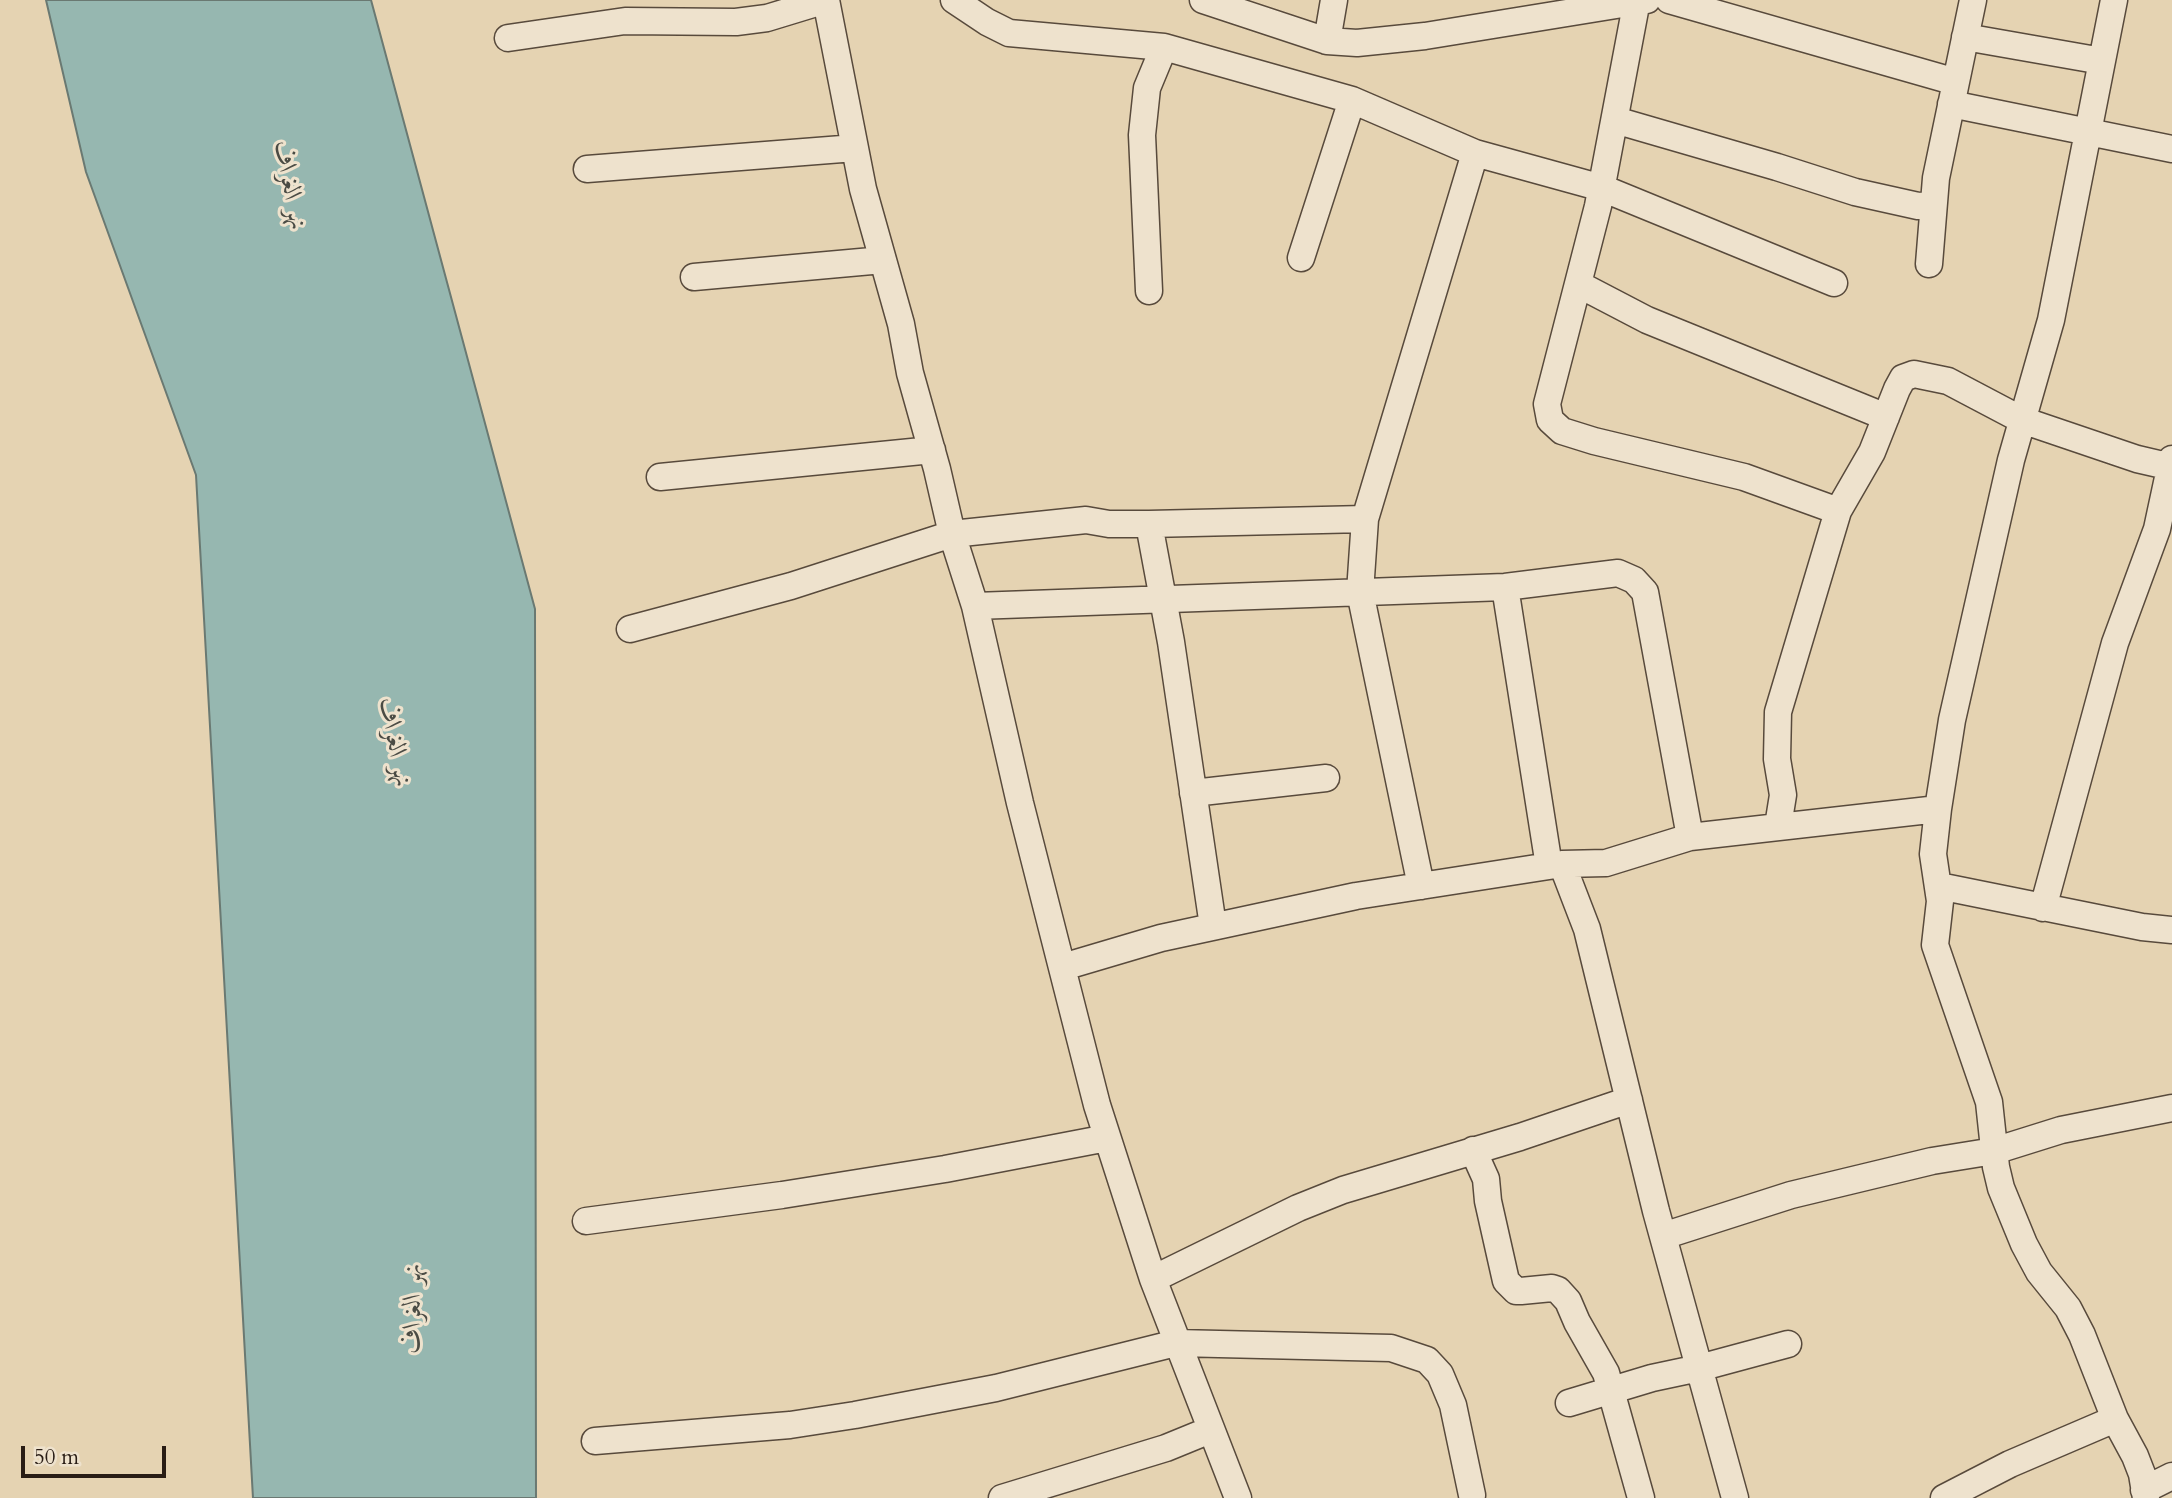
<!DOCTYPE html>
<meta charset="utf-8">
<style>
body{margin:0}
#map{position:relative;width:2172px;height:1498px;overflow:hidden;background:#e5d3b2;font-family:Cardo,serif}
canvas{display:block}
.scale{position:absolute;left:21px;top:1446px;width:145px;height:32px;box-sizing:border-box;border:4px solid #291d15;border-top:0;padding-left:9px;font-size:21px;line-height:24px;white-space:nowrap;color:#291d15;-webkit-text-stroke:5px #eee2cd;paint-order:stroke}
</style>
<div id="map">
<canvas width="2172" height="1498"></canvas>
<div class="scale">50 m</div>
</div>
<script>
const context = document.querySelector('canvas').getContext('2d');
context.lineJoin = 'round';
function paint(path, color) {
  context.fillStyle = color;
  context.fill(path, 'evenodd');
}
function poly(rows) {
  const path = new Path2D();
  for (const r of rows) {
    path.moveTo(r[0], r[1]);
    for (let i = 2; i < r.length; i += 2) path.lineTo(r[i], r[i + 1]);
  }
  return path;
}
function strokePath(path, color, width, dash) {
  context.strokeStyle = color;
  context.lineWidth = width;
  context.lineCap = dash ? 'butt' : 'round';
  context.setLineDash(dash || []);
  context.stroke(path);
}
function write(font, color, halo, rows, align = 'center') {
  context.font = font + ' Cardo,Amiri,serif';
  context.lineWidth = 6;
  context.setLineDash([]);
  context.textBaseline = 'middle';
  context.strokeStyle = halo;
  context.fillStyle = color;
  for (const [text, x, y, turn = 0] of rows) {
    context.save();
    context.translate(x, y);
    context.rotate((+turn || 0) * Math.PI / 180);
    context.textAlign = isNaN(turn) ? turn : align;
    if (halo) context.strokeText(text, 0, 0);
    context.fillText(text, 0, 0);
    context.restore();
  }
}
const water = poly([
 [46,0,371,0,535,609,536,1498,253,1498,196,475,86,172,46,0]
]);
const minor = poly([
 [826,0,863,189,901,324,910,373,937,469,952,534,975,606,1020,803,1097,1105,1153,1279,1238,1498],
 [954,0,987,22,1009,33,1164,47,1352,100,1475,153,1602,188,1834,283],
 [1203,0,1327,41,1357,43,1425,36,1647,0],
 [1637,0,1598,206,1547,404,1550,420,1562,431,1594,441,1744,477,1838,511],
 [1669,0,1956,82],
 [2114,0,2051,320,2011,460,1952,720,1938,809,1933,854,1940,901,1935,945,1989,1102,1996,1167,2001,1188,2024,1244,2039,1272,2068,1308,2082,1335,2115,1419,2135,1456,2142,1474,2146,1498],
 [1965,37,2102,61],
 [508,38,625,21,736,22,767,18,826,0],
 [1327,41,1334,0],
 [1951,104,2172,149],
 [1615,120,1777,167,1855,192,1918,206,1933,205],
 [587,169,855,148],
 [1301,258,1352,100],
 [1929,264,1936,178,1973,0],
 [694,277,883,260],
 [1578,284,1647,320,1886,417],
 [1149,291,1142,135,1147,88,1164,47],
 [660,477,932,450],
 [1149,524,1365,519],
 [1505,587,1549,866],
 [975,606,1505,587,1618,573,1634,580,1645,592,1690,837],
 [630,629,791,586,952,534,1086,520,1109,524,1149,524,1171,642,1213,926],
 [1193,793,1326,778],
 [1778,826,1783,795,1777,759,1778,712,1838,511,1872,452,1897,389,1903,378,1914,374,1948,381,2022,420,2137,459,2172,467],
 [1562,864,1587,929,1656,1211,1735,1498],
 [1421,886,1360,592,1365,519,1475,153],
 [1939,886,2142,927,2172,930],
 [2043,908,2115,643,2157,529,2172,459],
 [1063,967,1161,938,1356,896,1562,864,1606,863,1690,837,1938,809],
 [1473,1150,1486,1179,1488,1201,1506,1281,1516,1291,1521,1291,1552,1288,1558,1290,1568,1301,1577,1322,1606,1373,1641,1498],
 [586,1221,782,1195,945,1169,1107,1138],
 [1663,1236,1791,1195,1932,1161,1994,1151,2061,1130,2172,1108],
 [1153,1279,1298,1208,1343,1190,1520,1137,1629,1100],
 [1569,1403,1652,1378,1699,1368,1788,1344],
 [595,1441,790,1425,855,1415,996,1388,1176,1343,1391,1348,1427,1360,1440,1374,1453,1405,1472,1495],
 [2144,1490,2172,1476],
 [1002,1498,1166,1448,1210,1430],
 [1944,1498,2010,1464,2115,1419]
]);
const waterNames = [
 ["نهر الغراف",289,186,79],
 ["نهر الغراف",394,743,79],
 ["نهر الغراف",414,1308,-90]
];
paint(water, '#96b7b0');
strokePath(water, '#6a7972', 2);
strokePath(minor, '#584a3c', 29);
strokePath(minor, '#eee2cd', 26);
write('italic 26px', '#4a4b44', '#eee2cd', waterNames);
</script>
